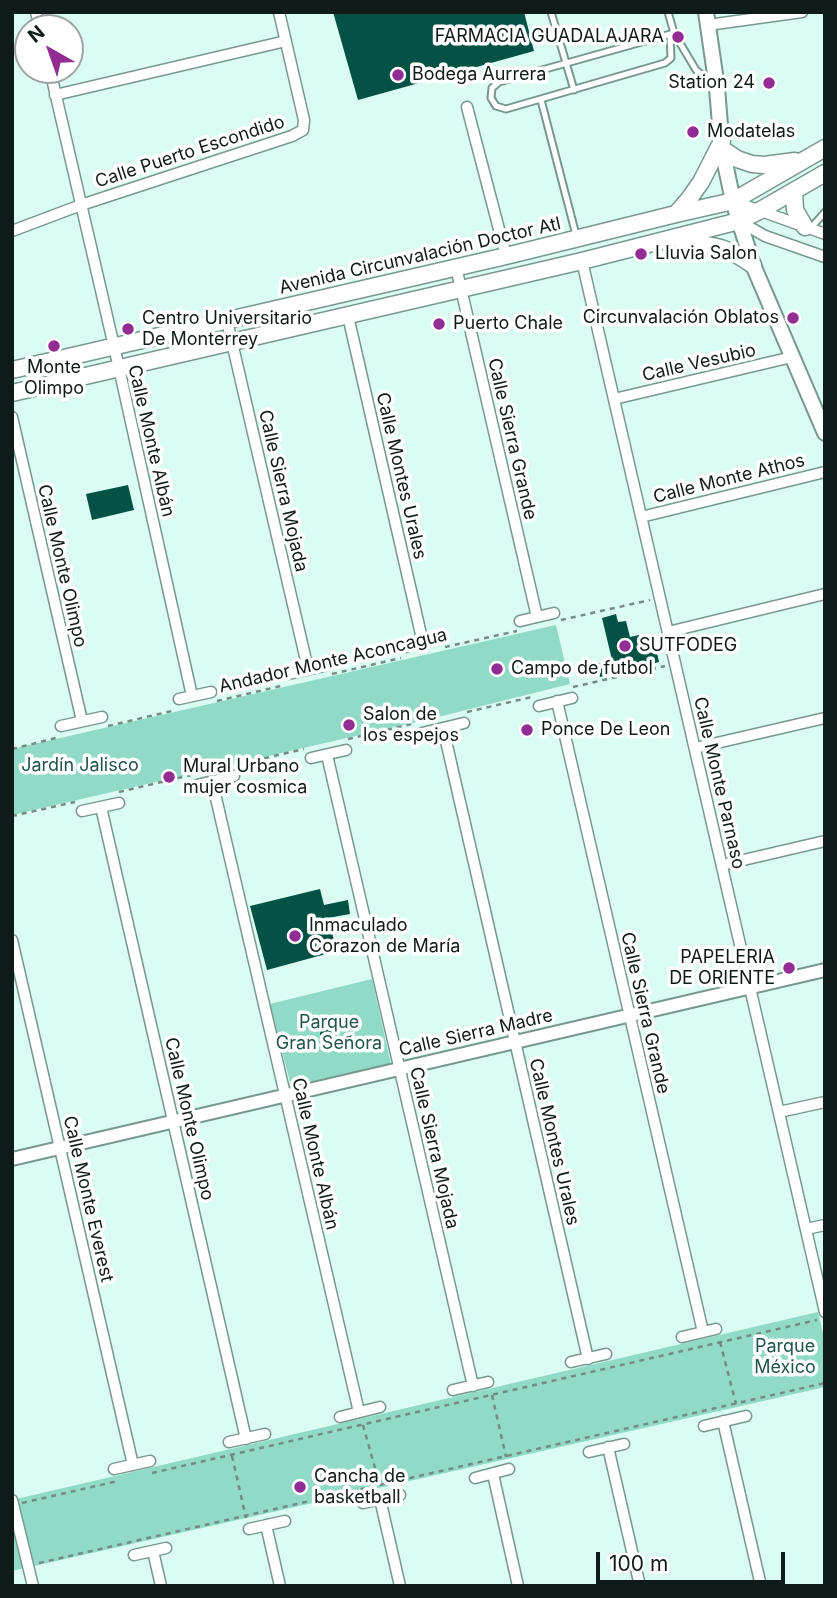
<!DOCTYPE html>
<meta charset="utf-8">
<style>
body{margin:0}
#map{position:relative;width:837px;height:1598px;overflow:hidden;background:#dafcf3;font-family:Inter,sans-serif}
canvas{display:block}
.frame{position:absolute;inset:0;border:14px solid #0f1b18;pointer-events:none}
.north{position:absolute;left:14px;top:14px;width:70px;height:70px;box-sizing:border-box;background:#fff;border:2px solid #9fa4a3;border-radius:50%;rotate:320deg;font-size:19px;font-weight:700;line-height:28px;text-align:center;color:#0f1b18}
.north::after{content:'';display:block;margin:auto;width:24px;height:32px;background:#912d93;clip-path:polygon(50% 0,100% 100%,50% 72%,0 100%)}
.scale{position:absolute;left:596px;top:1552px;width:189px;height:32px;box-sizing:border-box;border:4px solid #0f1b18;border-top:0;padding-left:9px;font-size:21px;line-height:24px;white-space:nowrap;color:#0f1b18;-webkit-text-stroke:5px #fff;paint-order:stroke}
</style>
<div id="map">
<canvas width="837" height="1598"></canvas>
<div class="frame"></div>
<div class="north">N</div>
<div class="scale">100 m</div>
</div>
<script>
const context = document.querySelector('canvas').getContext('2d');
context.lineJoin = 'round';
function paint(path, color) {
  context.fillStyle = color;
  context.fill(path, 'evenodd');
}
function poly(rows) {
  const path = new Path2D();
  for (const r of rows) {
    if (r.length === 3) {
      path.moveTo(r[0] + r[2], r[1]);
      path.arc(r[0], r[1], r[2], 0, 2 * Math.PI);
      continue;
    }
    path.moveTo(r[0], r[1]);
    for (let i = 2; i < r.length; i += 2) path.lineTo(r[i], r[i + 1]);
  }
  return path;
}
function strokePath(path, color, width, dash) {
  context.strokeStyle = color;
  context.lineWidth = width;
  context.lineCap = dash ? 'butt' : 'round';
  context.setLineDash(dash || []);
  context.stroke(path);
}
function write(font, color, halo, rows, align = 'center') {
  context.font = font + ' Inter,sans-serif';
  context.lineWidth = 7;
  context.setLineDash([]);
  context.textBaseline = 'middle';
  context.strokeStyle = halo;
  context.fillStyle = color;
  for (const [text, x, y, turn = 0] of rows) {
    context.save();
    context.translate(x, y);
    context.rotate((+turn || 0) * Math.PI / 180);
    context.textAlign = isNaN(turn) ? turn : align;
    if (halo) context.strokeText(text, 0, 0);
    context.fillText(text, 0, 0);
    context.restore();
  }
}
const green = poly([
 [556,625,570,684,438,717,12,815,12,749],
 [372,979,391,1064,291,1086,270,1004],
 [818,1312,825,1342,825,1387,12,1571,12,1500]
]);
const building = poly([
 [333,12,524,12,534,51,358,100],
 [128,485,134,510,92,520,86,494],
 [616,614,618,622,626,621,630,637,639,635,642,647,655,644,659,662,600,677,597,664,612,660,602,618],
 [320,889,324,905,348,900,350,914,328,918,337,951,267,970,250,906],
 [327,1034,7]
]);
const path = poly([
 [561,620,650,600],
 [445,647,517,631],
 [332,674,401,658],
 [573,687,665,666],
 [217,701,285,685],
 [467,712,532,697],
 [108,726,176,710],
 [348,739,416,723],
 [12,749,60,737],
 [235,765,304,749],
 [119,792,191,775],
 [12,816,75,802],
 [720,1342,736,1404],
 [492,1395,506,1457],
 [363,1425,380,1486],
 [232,1456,246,1518],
 [152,1473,817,1320],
 [22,1503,118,1481],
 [39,1563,825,1383]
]);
const service = poly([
 [551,12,574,90],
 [668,12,674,33,696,70,714,85],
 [670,35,671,58,665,63,506,109,496,106,491,98,492,88,499,82,674,33],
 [541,100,576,235],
 [810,229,825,212]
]);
const minor = poly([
 [36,12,40,28],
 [708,25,802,12],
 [50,70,119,368,192,696],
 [55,95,286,41],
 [467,107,506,256],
 [733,201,825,234],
 [739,221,765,236,825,257],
 [12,231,81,205,292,136,303,130,304,120,279,12],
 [582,261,825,1312],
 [456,267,537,617],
 [348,316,423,643],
 [227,321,308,669],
 [614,399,792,357],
 [12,417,82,721],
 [641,517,825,472],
 [520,621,554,613],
 [668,632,825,594],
 [405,647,438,639],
 [288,674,324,666],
 [179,699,211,692],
 [557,701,703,1332],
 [539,706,572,698],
 [61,726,102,717],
 [443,728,588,1359],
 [422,733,464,723],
 [695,748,825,718],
 [327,755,473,1386],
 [311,758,346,750],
 [212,781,359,1412],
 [197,785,234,776],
 [101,807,246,1439],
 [82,811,119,803],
 [722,865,825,841],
 [12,940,133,1465],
 [779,1112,825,1102],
 [806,1229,825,1225],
 [682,1337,716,1329],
 [571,1362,606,1354],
 [453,1390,488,1382],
 [340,1417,380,1407],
 [723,1421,761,1586],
 [704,1426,746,1416],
 [229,1442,265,1434],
 [608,1447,640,1586],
 [589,1452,624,1444],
 [114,1469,150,1461],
 [493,1474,518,1586],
 [475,1478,509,1469],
 [380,1499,400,1586],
 [12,1500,33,1586],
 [363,1503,400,1495],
 [266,1525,280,1586],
 [249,1529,285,1521],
 [153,1551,161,1586],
 [134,1555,166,1548]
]);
const tertiary = poly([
 [12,1159,825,970]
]);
const secondary = poly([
 [706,12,717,88,722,149,733,201,753,265,825,433]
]);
const primary = poly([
 [722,149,737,159,752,164,764,165,795,161],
 [794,191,795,210,805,227],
 [676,214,689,199,701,182,722,141],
 [680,239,721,248,736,254,753,265],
 [12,370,506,256,676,214,733,201,825,148],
 [12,393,582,261,739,221,759,211,825,173]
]);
const markers = [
 [678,37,7,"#912d93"],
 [398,75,7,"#912d93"],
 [769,83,7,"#912d93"],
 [693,132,7,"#912d93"],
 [641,254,7,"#912d93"],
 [793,318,7,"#912d93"],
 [439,324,7,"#912d93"],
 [128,329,7,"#912d93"],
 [54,346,7,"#912d93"],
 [625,646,7,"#912d93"],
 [497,669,7,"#912d93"],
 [349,725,7,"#912d93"],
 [527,730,7,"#912d93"],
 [169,777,7,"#912d93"],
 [295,936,7,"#912d93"],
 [789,968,7,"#912d93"],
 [300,1487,7,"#912d93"]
];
const poiNames = [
 ["FARMACIA GUADALAJARA",664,37,"right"],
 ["Bodega Aurrera",412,75],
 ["Station 24",755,83,"right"],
 ["Modatelas",707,132],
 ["Lluvia Salon",655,254],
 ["Circunvalación Oblatos",779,318,"right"],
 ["Centro Universitario",142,319],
 ["De Monterrey",142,340],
 ["Puerto Chale",453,324],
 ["Monte",54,368,"center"],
 ["Olimpo",54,389,"center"],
 ["SUTFODEG",639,646],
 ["Campo de futbol",511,669],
 ["Salon de",363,715],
 ["los espejos",363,736],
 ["Ponce De Leon",541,730],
 ["Mural Urbano",183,767],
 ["mujer cosmica",183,788],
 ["Inmaculado",309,926],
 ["Corazon de María",309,947],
 ["PAPELERIA",775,958,"right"],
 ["DE ORIENTE",775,979,"right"],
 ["Cancha de",314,1477],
 ["basketball",314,1498]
];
const streetNames = [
 ["Calle Puerto Escondido",190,152,-18],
 ["Avenida Circunvalación Doctor Atl",420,256,-13],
 ["Calle Vesubio",699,363,-13],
 ["Calle Sierra Grande",512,439,77],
 ["Calle Monte Albán",151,441,77],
 ["Calle Montes Urales",401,476,77],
 ["Calle Monte Athos",729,479,-14],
 ["Calle Sierra Mojada",283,491,77],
 ["Calle Monte Olimpo",62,566,77],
 ["Andador Monte Aconcagua",333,661,-13],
 ["Calle Monte Parnaso",719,783,77],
 ["Calle Sierra Grande",645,1013,77],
 ["Calle Sierra Madre",476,1033,-13],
 ["Calle Monte Olimpo",189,1119,77],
 ["Calle Montes Urales",554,1142,77],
 ["Calle Sierra Mojada",434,1148,77],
 ["Calle Monte Albán",315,1154,77],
 ["Calle Monte Everest",88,1199,77]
];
const parkNames = [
 ["Jardín Jalisco",80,766],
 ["Parque",329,1023],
 ["Gran Señora",329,1044],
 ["Parque",785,1347],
 ["México",785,1368]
];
paint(green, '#90dac7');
paint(building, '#045245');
strokePath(service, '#78988f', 9);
strokePath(minor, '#78988f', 13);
strokePath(tertiary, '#78988f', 16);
strokePath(secondary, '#78988f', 18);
strokePath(primary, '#78988f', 19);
strokePath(path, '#758c86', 2.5, [5, 5]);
strokePath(service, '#fff', 5);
strokePath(minor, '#fff', 10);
strokePath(tertiary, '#fff', 12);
strokePath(secondary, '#fff', 14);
strokePath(primary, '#fff', 16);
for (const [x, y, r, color] of markers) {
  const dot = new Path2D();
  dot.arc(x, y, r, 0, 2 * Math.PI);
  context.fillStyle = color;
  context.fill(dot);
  strokePath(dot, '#fff', 2.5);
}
write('18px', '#0f1b18', '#fff', poiNames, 'left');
write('18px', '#0f1b18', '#fff', streetNames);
write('18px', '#1f5449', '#fff', parkNames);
</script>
